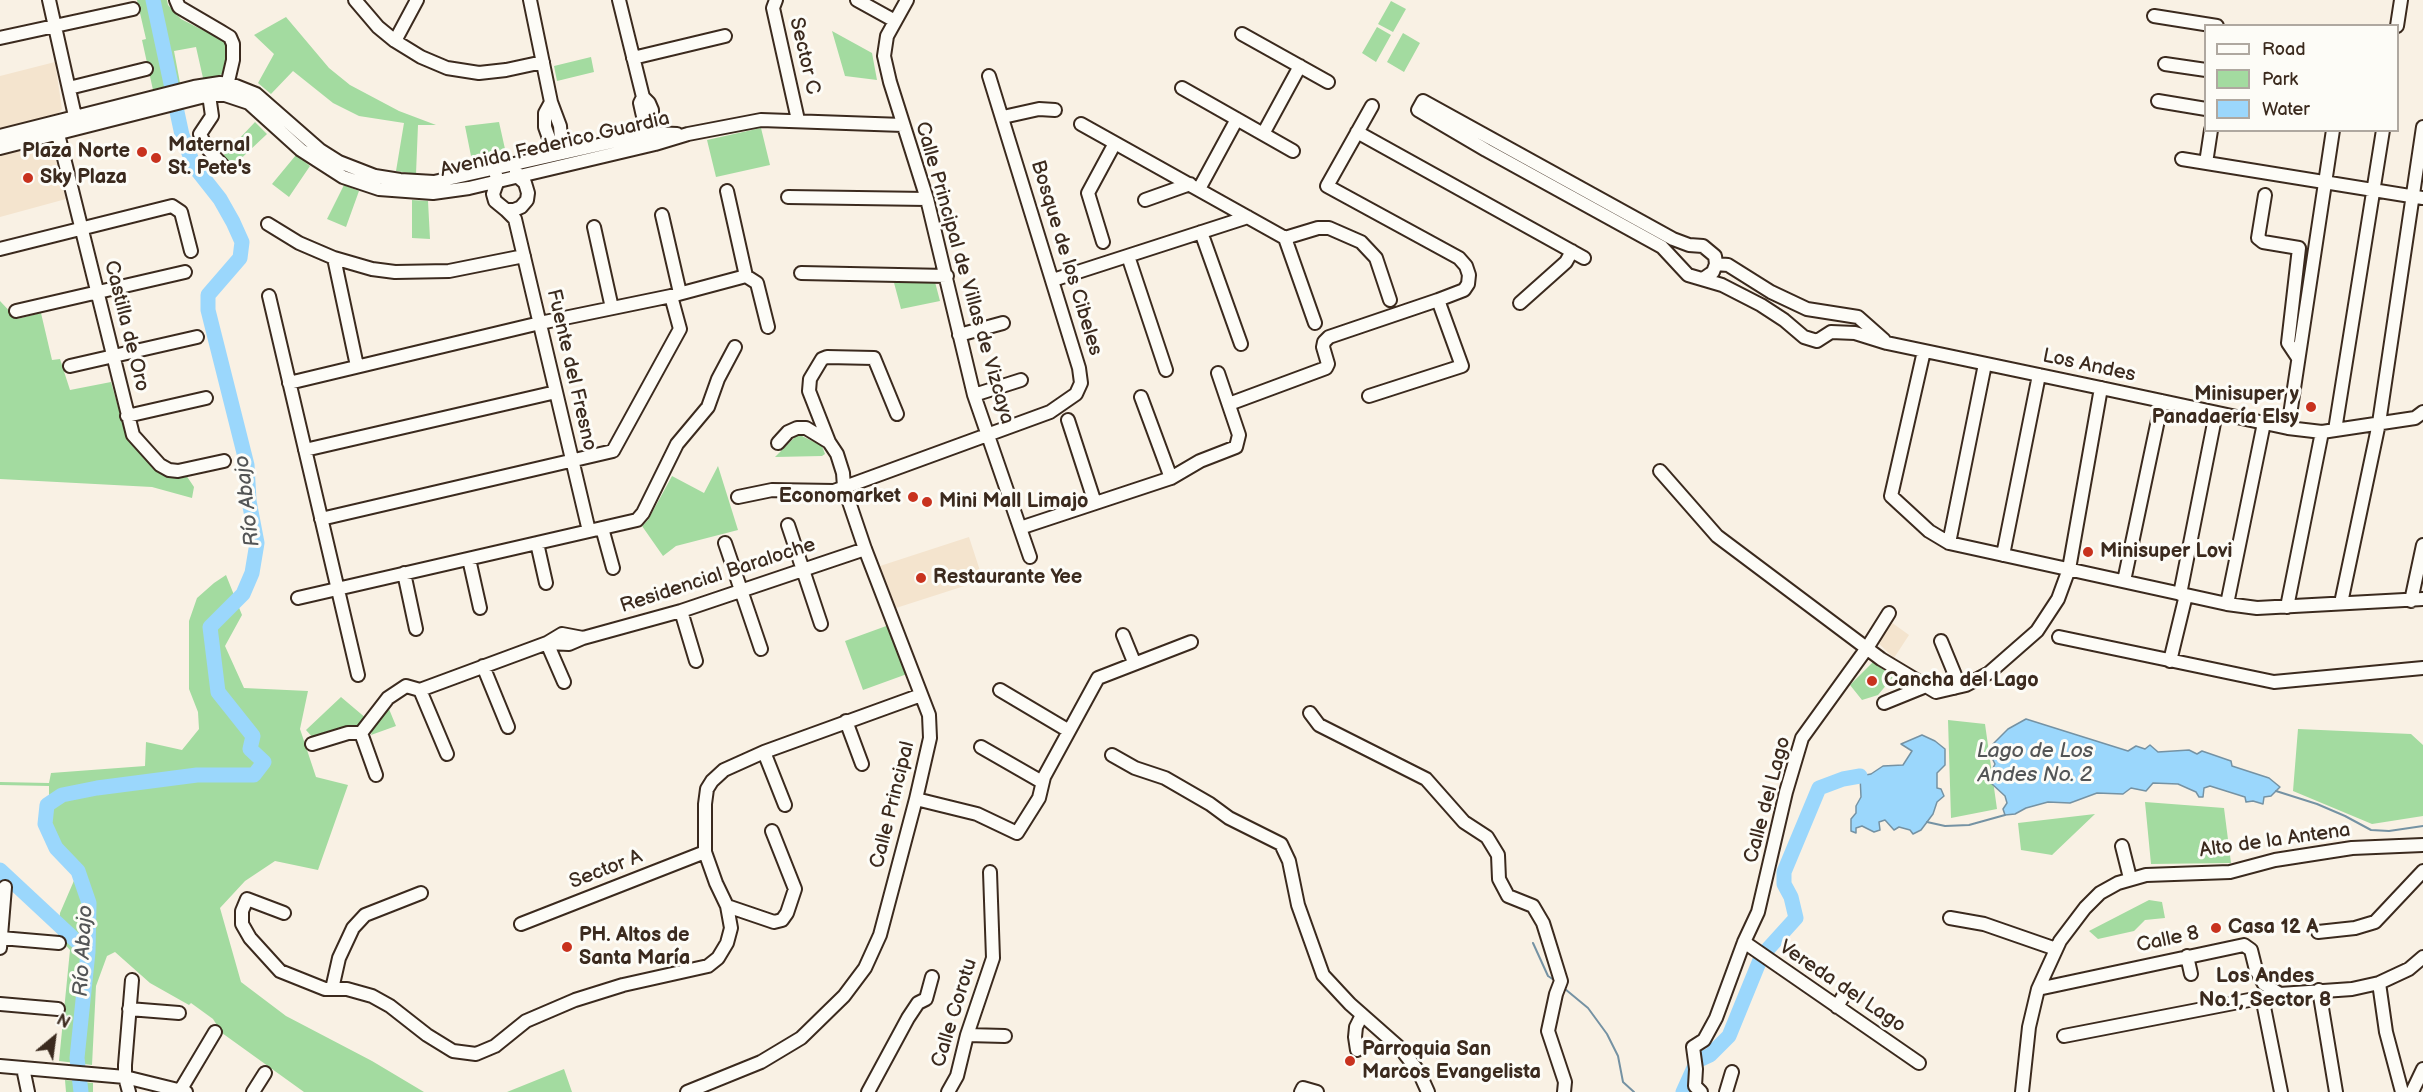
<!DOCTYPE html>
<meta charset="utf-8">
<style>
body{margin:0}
#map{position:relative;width:2423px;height:1092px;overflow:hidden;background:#f9f1e4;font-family:"Balsamiq Sans",sans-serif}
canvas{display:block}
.legend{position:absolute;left:2204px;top:24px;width:195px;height:108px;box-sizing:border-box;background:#fdfcf7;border:2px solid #afa8a0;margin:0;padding:8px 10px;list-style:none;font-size:18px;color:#3b2a1e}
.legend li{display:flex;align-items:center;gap:12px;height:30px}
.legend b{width:30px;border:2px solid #afa8a0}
.north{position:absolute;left:24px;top:1008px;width:60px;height:60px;-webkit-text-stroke:4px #fdfcf7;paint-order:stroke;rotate:29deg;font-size:16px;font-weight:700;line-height:24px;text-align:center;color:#3b2a1e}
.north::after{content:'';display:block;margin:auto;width:21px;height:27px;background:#3b2a1e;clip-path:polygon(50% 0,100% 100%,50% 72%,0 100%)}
</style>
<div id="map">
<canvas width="2423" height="1092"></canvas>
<ul class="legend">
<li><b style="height:8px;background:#fdfcf7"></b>Road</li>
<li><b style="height:16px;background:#a3dba0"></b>Park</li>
<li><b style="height:16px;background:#9bd7fc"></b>Water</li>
</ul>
<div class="north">N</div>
</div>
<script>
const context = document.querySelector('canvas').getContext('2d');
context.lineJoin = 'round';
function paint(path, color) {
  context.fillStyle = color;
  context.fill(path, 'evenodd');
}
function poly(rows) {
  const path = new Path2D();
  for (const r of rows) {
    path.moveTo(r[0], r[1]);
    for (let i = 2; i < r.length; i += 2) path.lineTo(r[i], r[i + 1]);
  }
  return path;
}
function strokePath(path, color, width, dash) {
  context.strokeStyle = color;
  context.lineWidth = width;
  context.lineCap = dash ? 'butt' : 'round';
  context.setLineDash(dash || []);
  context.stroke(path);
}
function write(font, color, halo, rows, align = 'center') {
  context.font = font + ' "Balsamiq Sans",sans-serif';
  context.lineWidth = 6;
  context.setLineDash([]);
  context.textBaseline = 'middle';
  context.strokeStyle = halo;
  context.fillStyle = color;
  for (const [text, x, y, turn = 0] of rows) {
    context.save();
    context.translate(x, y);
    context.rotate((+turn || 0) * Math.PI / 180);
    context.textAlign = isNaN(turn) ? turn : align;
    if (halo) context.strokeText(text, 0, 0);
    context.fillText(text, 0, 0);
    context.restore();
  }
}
const built = poly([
 [55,62,62,109,57,115,0,129,0,76],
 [49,143,53,149,66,199,0,217,0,156],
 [969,537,983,580,896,608,880,566],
 [1891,622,1909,635,1894,658,1877,642]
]);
const green = poly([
 [137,0,167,0,168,5,181,19,226,42,228,49,222,74,216,77,203,78,196,47,174,51,180,83,153,90,142,40,146,39],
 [1391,1,1406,9,1393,32,1378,24],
 [286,17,329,68,350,85,399,111,436,125,418,125,416,174,396,171,404,123,359,116,333,103,293,71,271,94,258,83,274,54,254,35],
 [1377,27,1391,35,1376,62,1362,53],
 [832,31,872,53,877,80,845,76],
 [1403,33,1420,43,1404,72,1387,62],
 [591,57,594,72,557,81,554,66],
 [255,122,267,134,231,168,221,158],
 [499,122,507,158,473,166,465,126],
 [761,128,770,165,716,177,707,140],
 [296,155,310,166,289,197,272,184],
 [344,185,359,191,346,227,327,219],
 [412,200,428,201,430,239,412,238],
 [893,279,935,282,940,301,901,309],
 [0,301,17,319,41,313,52,360,60,359,70,390,111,382,123,424,138,447,157,469,175,477,186,475,194,487,192,498,152,487,0,479],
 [798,434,822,446,825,454,822,456,775,457],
 [718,466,738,530,676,546,663,556,642,526,648,520,672,476,704,493],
 [226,575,242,615,225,646,244,688,308,691,300,729,316,777,348,785,318,870,275,861,245,881,220,908,241,982,286,1016,372,1061,424,1092,304,1092,222,1033,213,1019,191,1003,189,1005,150,983,115,952,107,956,96,986,92,1065,59,1061,70,950,58,937,60,913,76,876,49,823,49,786,0,785,0,782,49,783,51,773,145,766,146,742,182,750,199,729,198,712,189,689,189,621,197,598,214,583],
 [889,625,907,674,863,690,845,641],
 [1873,662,1893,677,1878,695,1862,700,1850,685],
 [341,697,367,719,361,726,349,727,314,739,306,730],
 [389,709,396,726,371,735,373,728],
 [1948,720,1985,724,1997,809,1951,818],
 [2298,729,2411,734,2423,745,2423,816,2372,824,2293,791],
 [2145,802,2224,808,2231,863,2151,864],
 [2095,814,2052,855,2021,850,2018,823],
 [2149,900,2162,902,2165,918,2145,920,2134,931,2098,939,2089,931],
 [564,1069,572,1092,507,1092],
 [65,1080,93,1083,93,1092,66,1092]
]);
const water = poly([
 [2026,719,2128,751,2136,746,2145,749,2150,745,2158,752,2189,750,2197,754,2202,751,2231,761,2232,766,2269,778,2280,787,2271,796,2264,797,2263,804,2253,801,2246,802,2245,797,2210,786,2204,788,2203,797,2199,797,2196,792,2178,784,2153,783,2146,791,2131,788,2123,794,2097,793,2070,803,2048,802,2026,808,2015,814,2005,815,2003,809,2007,803,2005,796,1992,784,1991,772,1995,764,1992,758,1987,755,1990,747,2008,729,2026,719],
 [1922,735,1935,741,1945,749,1945,765,1937,773,1937,788,1941,789,1944,796,1937,802,1933,814,1921,830,1913,834,1910,830,1899,827,1894,830,1885,820,1879,822,1880,830,1874,832,1862,826,1856,828,1856,833,1851,831,1851,819,1856,813,1856,806,1861,797,1860,776,1871,774,1883,766,1903,765,1912,751,1901,744,1922,735]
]);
const stream = poly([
 [2276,791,2317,804,2345,816,2371,830,2389,831,2423,826],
 [1927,822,1945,826,1969,825,2005,815],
 [1533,943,1548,976,1554,980],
 [1565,989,1588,1008,1607,1034,1618,1056,1623,1082,1634,1092]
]);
const river = poly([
 [0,870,88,952],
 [1767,950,1796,918,1791,897,1784,884,1784,872,1819,788,1843,779,1860,776],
 [81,1092,77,1058,88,952,89,903,78,871,56,848,45,824,47,805,62,795,97,788,197,775,254,775,264,762,250,749,253,736,218,692,210,627,243,594,252,573,257,543,249,501,247,465,208,310,208,295,240,258,242,242,233,222,220,199,194,166,182,135,153,0],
 [1683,1092,1697,1061,1710,1055,1729,1036,1760,960]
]);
const minor = poly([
 [49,0,77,125],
 [176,0,179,7,220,31,230,37,233,44,233,60,226,90],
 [355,0,378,27,395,41,421,57,447,68,479,73,506,70,543,62],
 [530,0,551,102,560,126,561,139,557,148],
 [619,0,643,97,640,103,642,112,644,120,650,126],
 [776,0,773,8,798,120],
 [857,0,895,21],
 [907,0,887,36,884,56,890,82,927,199,974,395,1030,557],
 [2154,16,2217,26],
 [2397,26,2401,0],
 [1242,34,1328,82],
 [0,38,133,9],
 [395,41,417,0],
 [633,58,725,36],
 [2165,64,2206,70],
 [69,88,146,69],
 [1182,88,1293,151],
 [209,95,212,116,200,134,206,147,224,167],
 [643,97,649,103,652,110,652,131],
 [2158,101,2206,109],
 [551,102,545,113,545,127,550,141,557,148,559,153],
 [1003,117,1039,109,1055,110],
 [1081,124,1285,238,1315,323],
 [56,126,133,435,160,465,169,470,178,471,224,461],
 [1357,132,1584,258],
 [1263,134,1300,66],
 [0,136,194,87,220,83,236,86,256,94,320,150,339,162,375,176,400,180,434,182,652,133,677,134],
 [0,148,209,95,225,95,249,103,301,150,343,177,379,189,433,193,469,188,655,144,688,134,761,120,903,125],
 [2182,159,2423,198],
 [2206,163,2211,130],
 [496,175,498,180,493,194,495,201,506,210,514,210,521,207,527,200,528,193,525,183,517,176,516,171],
 [1199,189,1237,119],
 [727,191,746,276],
 [2265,195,2258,238,2263,242,2299,248,2288,343,2298,358],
 [788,197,927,199],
 [1145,200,1190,184],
 [506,210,515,219,589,531],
 [662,215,680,293],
 [268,224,299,243,334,258,372,269,395,272,449,271,524,256],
 [594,227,612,308],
 [1201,232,1241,344],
 [1285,238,1318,228,1329,228,1361,242,1376,258,1390,300],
 [1103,242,1088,193,1115,143],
 [0,249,172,206,181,212,191,251],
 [1128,256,1166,370],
 [334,258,357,366],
 [1716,264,1728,265,1771,292,1807,309,1858,317,1884,340],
 [801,273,947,276],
 [1703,279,1713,272,1716,264,1715,256,1703,246,1689,245,1673,239,1423,101,1418,110,1486,150,1662,247,1688,275,1722,285,1761,305,1784,320,1804,337,1817,341,1831,332,1855,333,1887,343,2101,388,2288,428,2322,432,2415,418,2423,412],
 [1053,280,1248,217],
 [269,296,358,675],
 [1520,303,1566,262,1572,251],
 [16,311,185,272],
 [959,335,1003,323],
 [1924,351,1891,496,1929,531,1949,543,2227,604,2257,608,2423,599],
 [70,366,197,337],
 [289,383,540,323,671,296,746,276,757,283,768,327],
 [974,395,1021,380],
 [1369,396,1462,366,1438,300],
 [1141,397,1171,478],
 [1229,404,1326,368,1328,364,1323,347,1324,342,1329,337,1438,300,1464,290,1468,284,1469,275,1466,266,1459,258,1327,186,1372,106],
 [127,416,206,398],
 [1068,420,1095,503],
 [2288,428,2333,130],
 [2335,430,2383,130],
 [778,443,788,432,797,428,806,428,829,442],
 [305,450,556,392],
 [1660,471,1717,536,1881,659,1936,692,1966,685,1989,673,2037,631,2058,599,2069,569,2101,388],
 [738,497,772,490,834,491,1050,412,1076,394,1081,383,1079,368,989,76],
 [321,519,613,451,680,329,671,296],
 [788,525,821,624],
 [602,528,613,568],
 [1020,528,1171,478,1200,461,1236,447,1239,435,1218,373],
 [537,543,546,583],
 [725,543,761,649],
 [1949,543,1985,364],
 [2003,555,2039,375],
 [469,559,480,608],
 [404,573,416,629],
 [2124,581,2162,401],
 [2180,594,2216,413],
 [298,598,637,520,643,513,677,444,708,407,718,379,735,347],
 [2411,601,2423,545],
 [2341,603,2379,423,2423,127],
 [2227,604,2264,423],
 [2287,607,2322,432],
 [681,611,696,661],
 [1123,635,1134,662],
 [2059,637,2274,682,2423,668],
 [1941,641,1955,675,1954,688],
 [547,643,569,644,583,638,681,611,865,549],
 [547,643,564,682],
 [2170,661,2186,595],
 [483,666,508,727],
 [420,690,447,754],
 [1000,690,1069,731],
 [1884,703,1926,686],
 [1310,713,1319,725,1426,779,1464,822,1487,837,1498,855,1499,879,1508,896,1533,906,1543,923,1548,939,1561,981,1556,994,1548,1031,1565,1082,1564,1092],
 [846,721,862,764],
 [361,733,376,775],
 [312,744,348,733,361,733,388,698,406,686,420,690,547,643,562,634,583,638],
 [981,747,1042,782],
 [764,752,785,805],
 [1112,755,1135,768,1165,778,1210,804,1229,818,1281,844,1289,861,1298,905,1323,975,1350,1004,1401,1049,1419,1072,1428,1092],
 [916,799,977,814,1017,833,1039,798,1044,777,1098,678,1191,642],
 [2122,846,2130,878],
 [727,906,774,922,782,920,787,913,795,889,772,831],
 [284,913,247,899,242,911,242,924,250,938,280,971,325,989,347,989,372,996,390,1006,427,1035,453,1051,476,1054,495,1046,526,1021,575,1000,623,985,708,966,718,958,727,943,731,928,727,906,716,883,705,852,705,804,707,789,712,781,724,770,764,752,921,695],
 [1950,918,1984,924,2056,949],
 [521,924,705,852],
 [2318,932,2355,928,2375,922,2423,871],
 [1,938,59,943],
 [1744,942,1919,1063],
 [0,948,5,887],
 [2187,956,2191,974],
 [2379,983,2386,1032,2402,1092],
 [332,989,339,958,353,928,365,915,421,893],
 [2038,989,2244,945,2251,950,2256,970,2264,984,2280,994],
 [2319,990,2336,1092],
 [2262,997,2281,1092],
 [0,1004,58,1009],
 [1837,1007,1845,993],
 [129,1009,179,1013],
 [967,1035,1005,1036],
 [2064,1036,2280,994,2352,989,2379,983,2409,969,2423,957],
 [1357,1050,1355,1037,1356,1027,1362,1015],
 [0,1066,125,1077,186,1092],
 [23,1068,28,1092],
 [181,1089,215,1032],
 [129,1092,125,1077,125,1065,132,980],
 [253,1092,265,1073],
 [687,1092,761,1062,801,1038,844,996,865,968,880,935,916,799,930,738,929,715,865,549,844,487,843,473,837,454,829,442,809,391,810,379,822,359,827,357,874,358,897,414],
 [868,1092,908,1018,918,1003,926,999,932,977],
 [948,1092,957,1076,967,1035,993,958,990,872],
 [1301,1092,1303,1088,1317,1092],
 [1701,1092,1695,1086,1696,1069,1693,1047,1704,1040,1716,1018,1744,942,1758,912,1786,792,1802,738,1867,648,1889,613],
 [1726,1092,1732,1072],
 [2022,1092,2029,1027,2038,989,2060,941,2085,908,2100,893,2118,883,2146,875,2230,872,2275,860,2352,848,2423,845],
 [2412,1092,2423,1069]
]);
const markers = [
 [142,152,6,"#c8321e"],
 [156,158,6,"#c8321e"],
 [28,178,6,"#c8321e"],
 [2311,407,6,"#c8321e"],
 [913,497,6,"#c8321e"],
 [927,502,6,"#c8321e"],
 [2088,552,6,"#c8321e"],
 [921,578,6,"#c8321e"],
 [1872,681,6,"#c8321e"],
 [2216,928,6,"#c8321e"],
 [567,947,6,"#c8321e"],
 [1350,1061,6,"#c8321e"]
];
const streetNames = [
 ["Sector C",804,56,77],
 ["Avenida Federico Guardia",555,145,-13],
 ["Bosque de los Cibeles",1066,258,73],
 ["Calle Principal de Villas de Vizcaya",964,273,74],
 ["Castilla de Oro",126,326,76],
 ["Los Andes",2089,366,12],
 ["Fuente del Fresno",571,370,77],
 ["Residencial Baraloche",718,576,-18],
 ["Calle del Lago",1768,800,-75],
 ["Calle Principal",893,805,-76],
 ["Alto de la Antena",2275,841,-8],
 ["Sector A",606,870,-21],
 ["Calle 8",2168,940,-12],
 ["Vereda del Lago",1842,987,34],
 ["Calle Corotu",955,1013,-73]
];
const poiNames = [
 ["Maternal",168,146],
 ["St. Pete's",168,169],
 ["Plaza Norte",130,152,"right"],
 ["Sky Plaza",40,178],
 ["Minisuper y",2299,395,"right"],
 ["Panadaería Elsy",2299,418,"right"],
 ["Economarket",901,497,"right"],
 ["Mini Mall Limajo",939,502],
 ["Minisuper Lovi",2100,552],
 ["Restaurante Yee",933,578],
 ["Cancha del Lago",1884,681],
 ["Casa 12 A",2228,928],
 ["PH. Altos de",579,936],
 ["Santa María",579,959],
 ["Parroquia San",1362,1050],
 ["Marcos Evangelista",1362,1073]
];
const waterNames = [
 ["Río Abajo",248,501,-97],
 ["Lago de Los",2035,752],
 ["Andes No. 2",2035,776],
 ["Río Abajo",84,951,-87]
];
const neighbourhoodNames = [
 ["Los Andes",2265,977],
 ["No.1, Sector 8",2265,1001]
];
paint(built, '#f4e4ce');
paint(green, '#a3dba0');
paint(water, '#9bd7fc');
strokePath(water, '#7592a3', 1.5);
strokePath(stream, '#7592a3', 2);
strokePath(river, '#9bd7fc', 15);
strokePath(minor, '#3b2a1e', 16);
strokePath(minor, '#fdfcf7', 12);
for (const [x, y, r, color] of markers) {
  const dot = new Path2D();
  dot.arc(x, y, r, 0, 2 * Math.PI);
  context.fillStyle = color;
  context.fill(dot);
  strokePath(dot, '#fdfcf7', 2);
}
write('20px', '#3b2a1e', '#fdfcf7', streetNames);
write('bold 20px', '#3b2a1e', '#fdfcf7', poiNames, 'left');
write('italic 21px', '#535556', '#fdfcf7', waterNames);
write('bold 21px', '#3b2a1e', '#fdfcf7', neighbourhoodNames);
</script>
